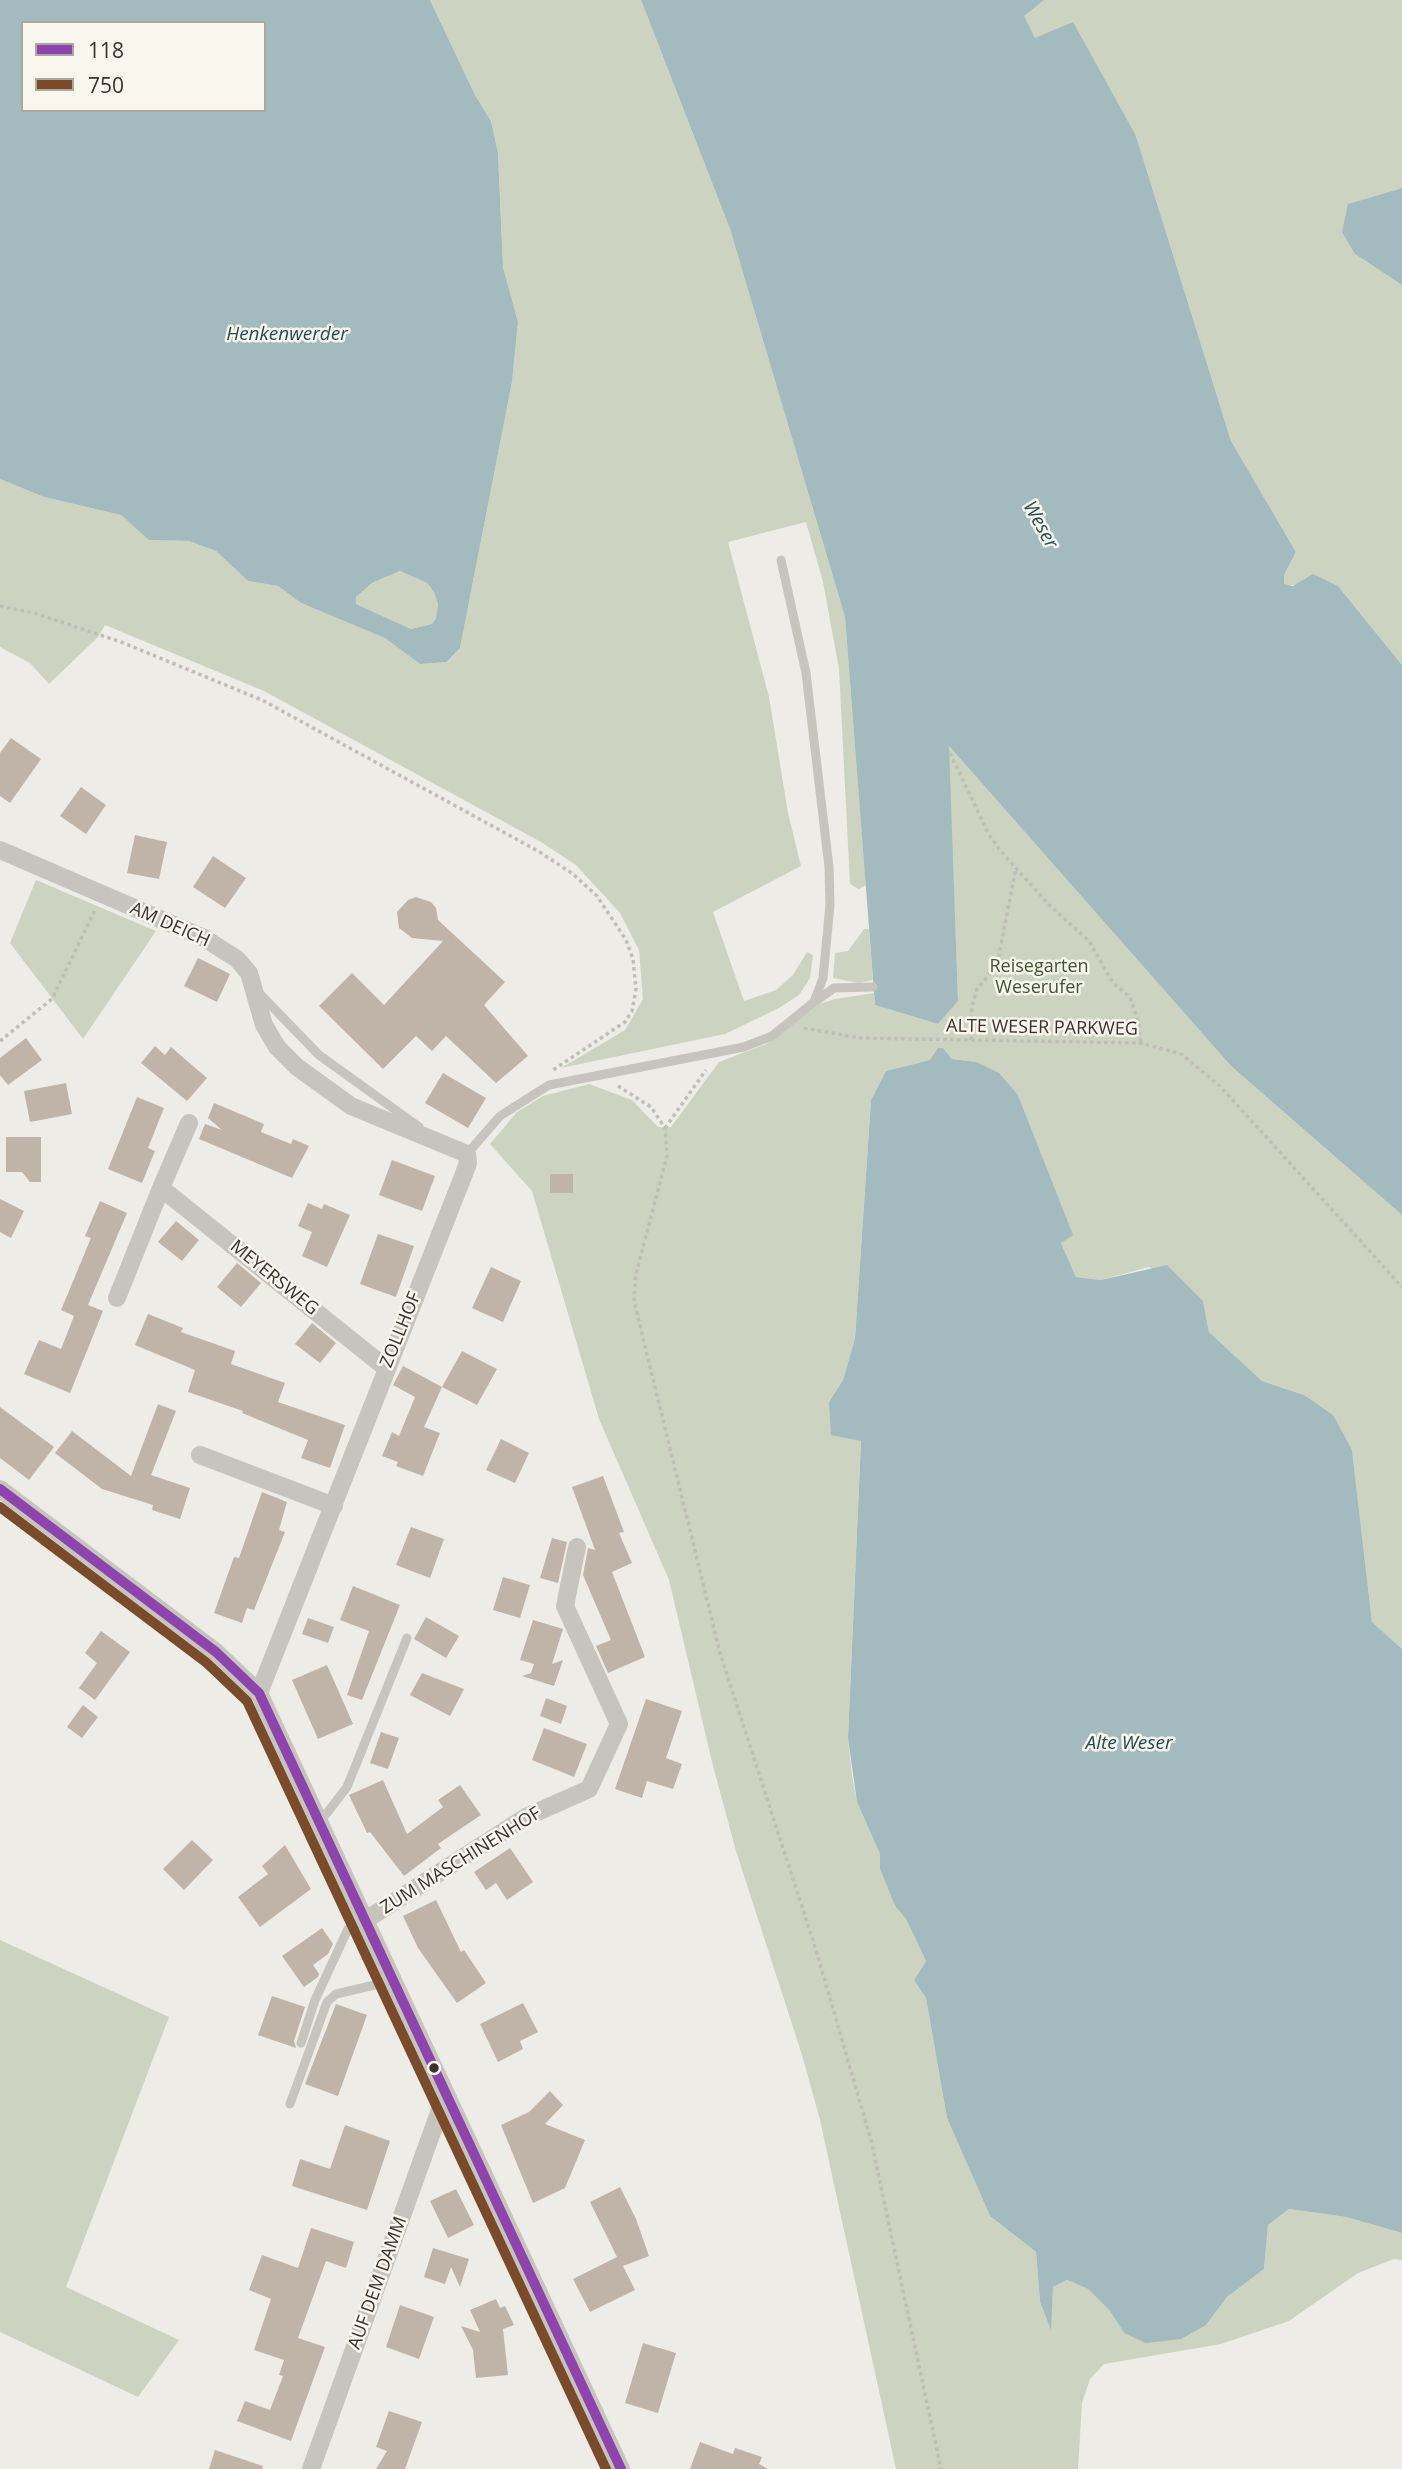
<!DOCTYPE html>
<style>
body{margin:0}
#map{position:relative;width:1402px;height:2469px;overflow:hidden;background:#eeece6;font-family:"Open Sans",sans-serif}
canvas{display:block}
.legend{position:absolute;left:21px;top:21px;width:245px;height:91px;box-sizing:border-box;background:#f9f6ee;border:2px solid #aca8a0;margin:0;padding:9px 12px;list-style:none;font-size:21px;color:#39322c}
.legend li{display:flex;align-items:center;gap:14px;height:35px}
.legend b{width:35px;border:2px solid #aca8a0}
</style>
<div id="map">
<canvas width="1402" height="2469"></canvas>
<ul class="legend">
<li><b style="height:9px;background:#8e44ad"></b>118</li>
<li><b style="height:9px;background:#7a4b2a"></b>750</li>
</ul>
</div>
<script>
const context = document.querySelector('canvas').getContext('2d');
context.lineJoin = 'round';
function paint(path, color) {
  context.fillStyle = color;
  context.fill(path, 'evenodd');
}
function poly(rows) {
  const path = new Path2D();
  for (const r of rows) {
    path.moveTo(r[0], r[1]);
    for (let i = 2; i < r.length; i += 2) path.lineTo(r[i], r[i + 1]);
  }
  return path;
}
function strokePath(path, color, width, dash) {
  context.strokeStyle = color;
  context.lineWidth = width;
  context.lineCap = dash ? 'butt' : 'round';
  context.setLineDash(dash || []);
  context.stroke(path);
}
function write(font, color, halo, rows, align = 'center') {
  context.font = font + ' "Open Sans",sans-serif';
  context.lineWidth = 5;
  context.setLineDash([]);
  context.textBaseline = 'middle';
  context.strokeStyle = halo;
  context.fillStyle = color;
  for (const [text, x, y, turn = 0] of rows) {
    context.save();
    context.translate(x, y);
    context.rotate((+turn || 0) * Math.PI / 180);
    context.textAlign = isNaN(turn) ? turn : align;
    if (halo) context.strokeText(text, 0, 0);
    context.fillText(text, 0, 0);
    context.restore();
  }
}
const green = poly([
 [430,0,641,0,730,229,845,617,866,885,859,889,850,884,839,669,823,582,806,522,728,542,769,697,788,813,801,866,713,912,744,1001,776,990,793,975,807,952,813,955,810,978,799,995,779,1008,725,1034,561,1068,625,1030,643,999,639,950,620,913,576,865,541,842,264,691,105,625,98,637,49,684,30,663,0,647,0,479,44,497,121,515,150,540,189,541,216,551,248,581,278,586,301,603,386,638,420,664,448,662,460,648,512,382,518,322,503,267,498,153,491,121,475,95],
 [1044,0,1402,0,1402,188,1348,204,1355,254,1402,285,1402,665,1338,586,1284,585,1284,575,1296,552,1231,441,1136,136,1035,38,1023,16],
 [400,571,427,583,434,592,438,604,436,618,432,624,411,629,356,604,356,597,372,583],
 [948,745,1231,1066,1402,1215,1402,1649,1372,1622,1352,1450,1304,1395,1262,1381,1209,1332,1203,1301,1149,1267,1101,1280,1076,1277,1061,1243,1072,1234,1018,1095,976,1062,952,1059,943,1048,930,1060,886,1071,871,1100,855,1338,843,1380,829,1402,861,1440,848,1738,852,1775,857,1802,880,1854,880,1869,895,1906,906,1919,926,1961,914,1980,926,1998,947,2118,990,2216,1036,2252,1040,2302,1050,2327,1053,2287,1067,2280,1088,2289,1110,2311,1124,2333,1206,2325,1227,2297,1264,2269,1268,2225,1289,2209,1346,2217,1402,2233,1402,2260,1394,2259,1358,2273,1289,2321,1221,2344,1104,2364,1090,2379,1082,2403,1078,2469,896,2469,820,2120,802,2055,736,1851,713,1766,669,1580,599,1419,532,1191,490,1144,517,1112,543,1096,589,1084,632,1100,658,1127,671,1127,719,1062,766,1044,819,1004,835,999,874,993,875,1005,938,1024,958,1001],
 [36,880,156,931,83,1039,10,943],
 [864,929,869,929,873,980,859,983,833,978,835,953,848,951],
 [0,1940,169,2017,66,2287,179,2340,138,2397,0,2332]
]);
const water = poly([
 [0,0,430,0,475,95,491,121,498,153,503,267,518,322,512,382,460,648,447,662,420,664,385,638,301,603,278,586,248,581,216,551,189,541,149,540,121,515,44,497,0,479],
 [23,23,264,23,264,110,23,110],
 [400,571,427,583,434,592,438,604,436,618,432,624,411,629,356,604,356,597,372,583],
 [641,0,1044,0,1024,16,1035,38,1073,22,1136,136,1231,441,1296,552,1284,575,1284,584,1293,586,1313,574,1338,586,1402,665,1402,1215,1231,1066,949,746,958,1001,938,1024,875,1005,845,617,730,229],
 [1402,188,1402,285,1355,254,1342,232,1348,204],
 [938,1048,943,1048,952,1059,976,1062,999,1073,1018,1095,1073,1235,1061,1243,1076,1277,1101,1280,1167,1265,1203,1301,1209,1332,1262,1381,1304,1395,1333,1415,1352,1450,1372,1622,1402,1649,1402,2233,1346,2217,1289,2209,1268,2225,1264,2269,1227,2297,1206,2325,1181,2339,1146,2343,1124,2333,1110,2311,1088,2289,1067,2280,1053,2287,1051,2330,1040,2302,1036,2252,990,2216,947,2118,926,1998,914,1980,926,1961,906,1919,895,1906,880,1869,880,1854,857,1802,848,1738,861,1441,831,1435,829,1402,843,1380,855,1338,871,1100,886,1071,930,1060]
]);
const building = poly([
 [11,738,41,759,10,803,0,796,0,753],
 [81,787,106,805,86,834,60,816],
 [135,835,167,842,159,879,127,873],
 [213,856,246,878,225,908,193,887],
 [416,897,431,902,436,908,438,920,505,982,484,1005,528,1056,496,1083,446,1036,432,1051,416,1036,383,1069,319,1006,352,973,384,1005,443,941,412,938,399,928,397,912,408,900],
 [198,958,230,974,217,1002,184,986],
 [26,1038,42,1060,8,1085,0,1075,0,1058],
 [155,1046,165,1055,171,1047,207,1078,187,1101,141,1063],
 [443,1073,486,1098,468,1128,425,1103],
 [66,1083,72,1114,30,1122,24,1091],
 [137,1097,164,1108,148,1148,155,1151,142,1183,108,1169],
 [214,1103,264,1124,261,1132,291,1144,293,1139,309,1146,292,1178,199,1139,205,1124,222,1130,208,1118],
 [6,1137,41,1137,41,1182,30,1182,22,1172,6,1172],
 [392,1160,435,1176,422,1211,379,1195],
 [550,1174,573,1174,573,1193,550,1193],
 [0,1199,24,1211,11,1238,0,1232],
 [100,1201,127,1213,88,1305,103,1311,70,1393,24,1374,39,1340,61,1349,74,1316,61,1310,91,1238,85,1236],
 [308,1203,322,1209,324,1204,350,1215,327,1267,302,1256,312,1232,298,1226],
 [176,1221,199,1240,182,1261,158,1242],
 [378,1234,414,1246,396,1297,360,1284],
 [237,1263,261,1283,241,1307,217,1287],
 [491,1267,521,1281,503,1322,472,1308],
 [148,1314,183,1328,181,1332,235,1351,231,1364,285,1383,278,1402,345,1425,330,1468,301,1458,308,1440,242,1413,243,1411,188,1392,195,1370,135,1345],
 [312,1323,336,1343,320,1363,295,1344],
 [462,1351,497,1369,477,1405,442,1387],
 [403,1366,442,1387,424,1427,440,1433,423,1476,396,1466,398,1462,382,1456,392,1432,399,1436,415,1397,393,1385],
 [158,1404,176,1411,151,1475,190,1488,180,1519,152,1510,153,1505,102,1489,55,1453,72,1431,131,1476],
 [0,1407,54,1447,29,1480,0,1458],
 [501,1439,529,1453,515,1483,486,1470],
 [603,1476,624,1532,619,1533,632,1563,612,1572,645,1657,608,1673,596,1646,611,1640,583,1575,588,1548,595,1550,572,1487],
 [262,1492,287,1502,279,1530,285,1532,254,1610,247,1608,242,1623,214,1613,234,1557,239,1558],
 [411,1527,444,1539,430,1578,396,1565],
 [552,1538,567,1542,558,1583,540,1578],
 [503,1577,530,1585,520,1618,493,1610],
 [353,1586,400,1605,362,1700,347,1695,369,1631,340,1620],
 [426,1617,459,1636,446,1658,414,1639],
 [308,1618,334,1627,328,1643,302,1634],
 [533,1620,563,1629,552,1664,563,1660,554,1686,522,1676,531,1673,534,1664,520,1660],
 [101,1631,130,1652,95,1700,79,1688,97,1663,85,1653],
 [327,1665,353,1724,318,1739,292,1680],
 [422,1673,464,1689,450,1716,410,1695],
 [546,1698,567,1706,561,1724,540,1716],
 [646,1699,682,1711,666,1758,682,1764,673,1789,647,1781,642,1798,615,1789],
 [83,1705,98,1717,82,1738,67,1727],
 [544,1728,587,1744,574,1777,532,1760],
 [381,1732,399,1738,388,1769,370,1763],
 [383,1780,407,1834,443,1807,438,1800,460,1785,481,1815,438,1844,441,1848,404,1876,370,1832,367,1833,349,1795],
 [192,1840,213,1860,184,1890,163,1869],
 [285,1845,311,1889,260,1927,238,1897,268,1874,262,1866],
 [510,1848,533,1882,507,1900,496,1883,486,1890,474,1872],
 [436,1900,461,1952,464,1950,486,1983,457,2003,418,1948,403,1916],
 [322,1928,333,1944,328,1954,313,1965,319,1974,318,1977,304,1987,282,1956],
 [272,1996,305,2007,294,2041,296,2048,258,2035],
 [523,2003,538,2032,520,2041,523,2049,498,2062,480,2024],
 [336,2004,367,2015,338,2096,305,2084],
 [550,2091,563,2105,545,2124,585,2140,565,2188,533,2203,501,2125,529,2112],
 [345,2125,390,2141,367,2210,292,2186,300,2159,330,2169],
 [620,2187,636,2219,649,2256,623,2266,635,2290,590,2312,573,2279,617,2257,590,2202],
 [456,2189,474,2225,448,2238,430,2201],
 [311,2228,354,2242,346,2268,326,2261,298,2338,325,2347,291,2441,237,2421,245,2401,270,2410,283,2376,279,2375,284,2360,254,2350,271,2299,249,2290,262,2255,298,2268],
 [433,2248,469,2259,460,2287,451,2267,445,2284,424,2277],
 [496,2299,500,2308,505,2306,514,2325,503,2329,508,2375,476,2378,473,2350,461,2326,480,2332,470,2310],
 [400,2305,434,2317,419,2359,386,2347],
 [643,2343,676,2353,658,2413,625,2403],
 [389,2411,422,2422,405,2469,376,2469,387,2451,376,2447],
 [700,2442,733,2454,735,2448,762,2457,759,2464,768,2469,690,2469],
 [215,2450,263,2466,262,2469,209,2469]
]);
const path = poly([
 [0,606,34,613,121,642,262,700,538,851,573,874,597,896,626,940,633,959,636,989,632,1011,625,1022,553,1070],
 [950,753,988,833,999,849,1049,905,1089,941,1113,983,1130,997,1138,1020,1141,1042],
 [804,1028,860,1038,1141,1043,1181,1054,1220,1086,1402,1287],
 [971,1040,972,1006,977,989,997,965,1016,868],
 [0,1041,52,999,95,910],
 [618,1086,651,1107,665,1128,667,1156,636,1274,634,1301,720,1653,815,1947,871,2140,941,2469],
 [665,1128,706,1070]
]);
const lane = poly([
 [259,993,319,1055,419,1127],
 [816,1001,834,988,873,987],
 [467,1154,500,1116,549,1085,744,1047,772,1036,814,1002,823,978,830,905,829,867,806,673,781,560],
 [320,1822,347,1787,407,1638],
 [301,2043,315,2000,348,1929,364,1921],
 [290,2104,327,2002,336,1994,392,1981]
]);
const street = poly([
 [0,850,204,938,237,959,249,973,264,1025,277,1047,297,1067,351,1106,467,1154,468,1163,462,1179,259,1693],
 [189,1123,161,1188,386,1368],
 [117,1298,161,1188],
 [200,1455,334,1506],
 [0,1489,216,1652,259,1693,621,2469],
 [364,1921,526,1817,589,1789,619,1724,565,1606,577,1547],
 [311,2469,445,2096]
]);
const bus1 = poly([
 [0,1489,216,1652,259,1693,621,2469]
]);
const bus2 = poly([
 [0,1507,207,1663,247,1701,606,2469]
]);
const markers = [
 [434,2068,6,"#39322c"]
];
const streetNames = [
 ["AM DEICH",170,925,24],
 ["ALTE WESER PARKWEG",1042,1028,1],
 ["MEYERSWEG",274,1278,39],
 ["ZOLLHOF",401,1330,-68],
 ["ZUM MASCHINENHOF",461,1861,-32],
 ["AUF DEM DAMM",378,2283,-70]
];
const parkNames = [
 ["Reisegarten",1039,967],
 ["Weserufer",1039,988]
];
const waterNames = [
 ["Henkenwerder",287,335],
 ["Weser",1040,525,61],
 ["Alte Weser",1129,1744]
];
paint(green, '#ccd4c1');
paint(water, '#a3babe');
paint(building, '#c0b4a9');
strokePath(path, '#c0bdb7', 3.5, [3.5, 3.5]);
strokePath(lane, '#c7c4be', 9);
strokePath(street, '#c7c4be', 18);
strokePath(bus1, '#8e44ad', 10);
strokePath(bus2, '#7a4b2a', 10);
for (const [x, y, r, color] of markers) {
  const dot = new Path2D();
  dot.arc(x, y, r, 0, 2 * Math.PI);
  context.fillStyle = color;
  context.fill(dot);
  strokePath(dot, '#f9f6ee', 2.5);
}
write('18px', '#39322c', '#f9f6ee', streetNames);
write('18px', '#425532', '#f9f6ee', parkNames);
write('italic 19px', '#254b57', '#f9f6ee', waterNames);
</script>
